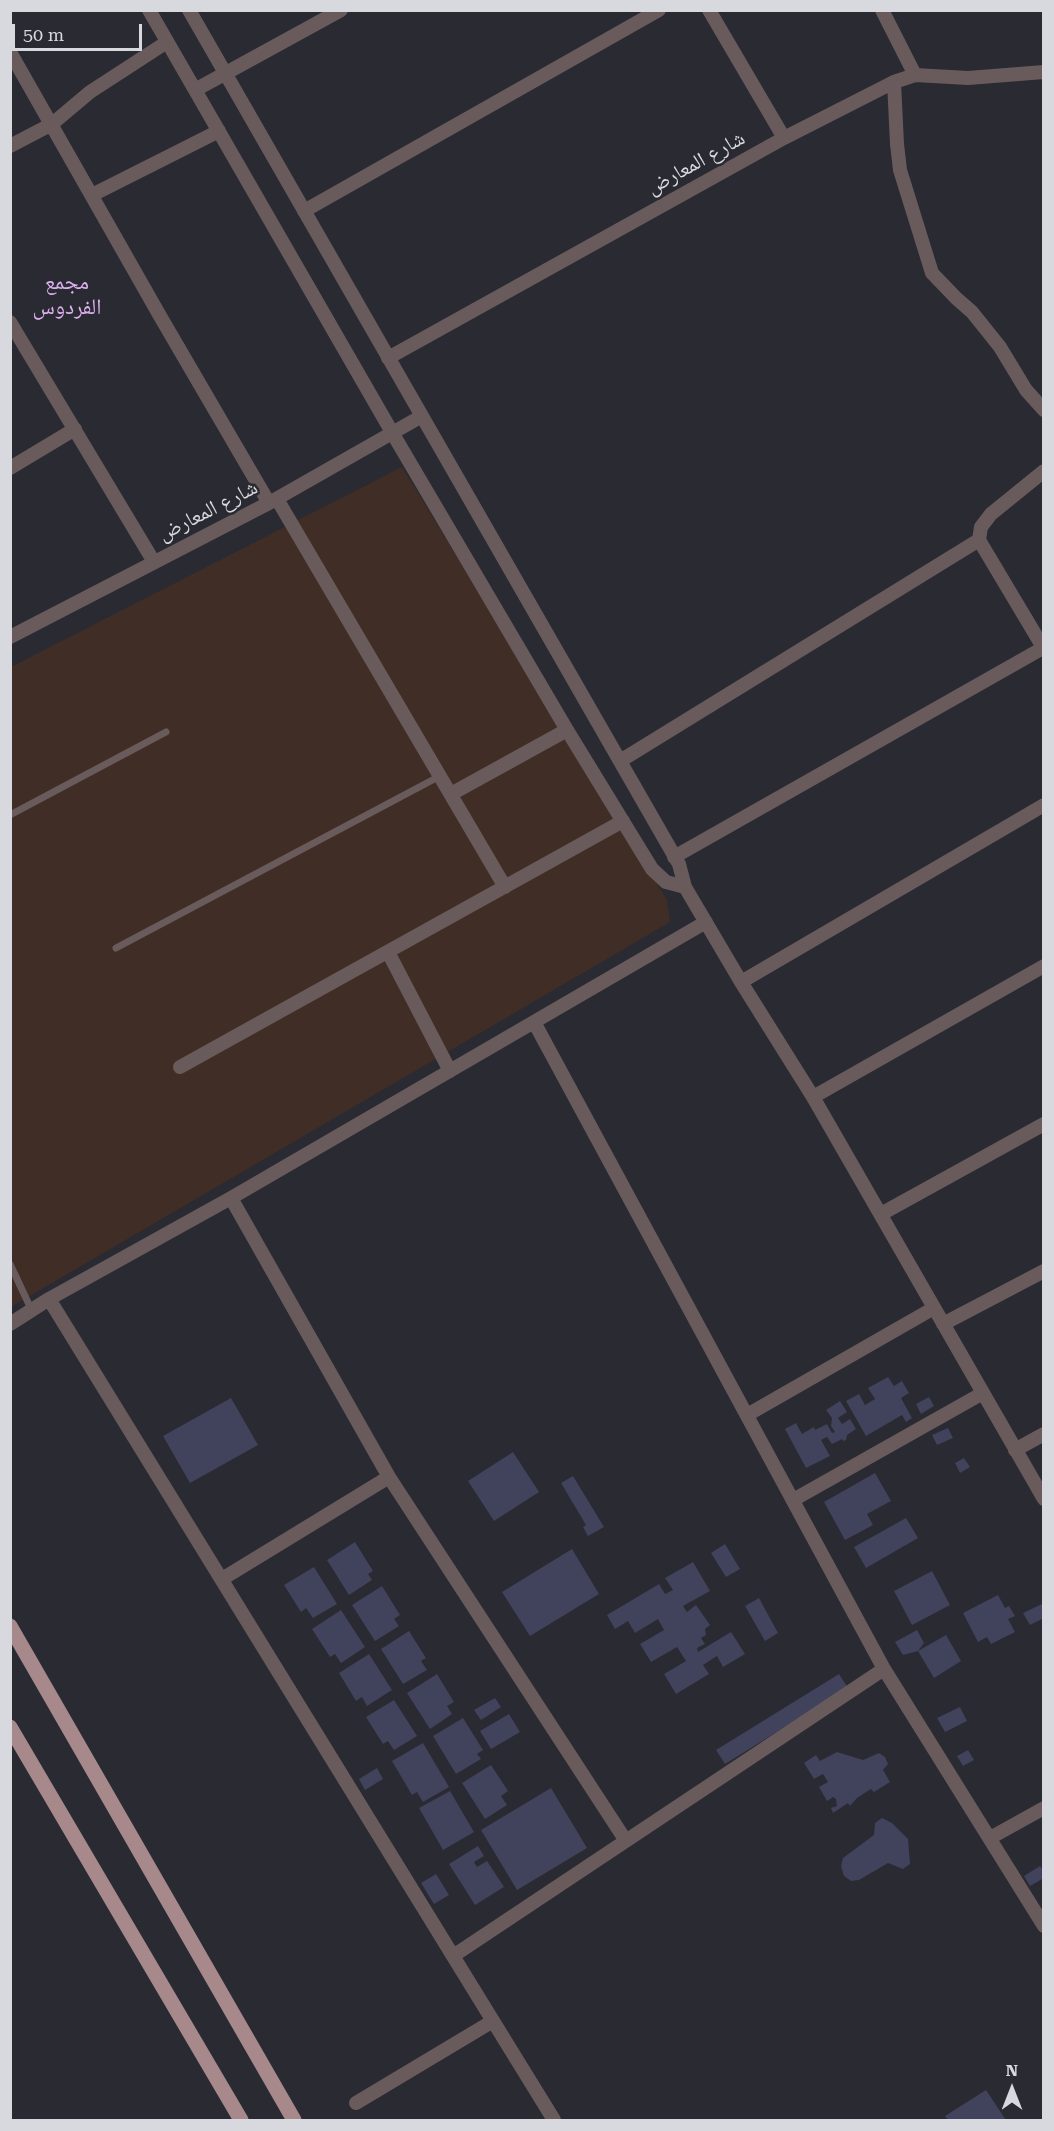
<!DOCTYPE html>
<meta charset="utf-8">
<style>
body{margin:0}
#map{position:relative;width:1054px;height:2131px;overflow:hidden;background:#2a2a32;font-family:"Roboto Serif",serif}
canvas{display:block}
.frame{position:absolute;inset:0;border:12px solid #d8d9de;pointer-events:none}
.north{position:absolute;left:982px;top:2059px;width:60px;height:60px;-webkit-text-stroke:4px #2a2a32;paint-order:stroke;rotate:0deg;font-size:16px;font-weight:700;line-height:24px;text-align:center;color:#d8d9de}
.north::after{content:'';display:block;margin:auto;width:21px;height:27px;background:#d8d9de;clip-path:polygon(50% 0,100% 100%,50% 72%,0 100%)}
.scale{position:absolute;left:12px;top:24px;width:130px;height:27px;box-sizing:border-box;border:3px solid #d8d9de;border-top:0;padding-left:8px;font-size:18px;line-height:21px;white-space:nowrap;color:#d8d9de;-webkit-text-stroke:4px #2a2a32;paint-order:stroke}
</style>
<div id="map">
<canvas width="1054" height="2131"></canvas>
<div class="frame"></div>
<div class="north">N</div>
<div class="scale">50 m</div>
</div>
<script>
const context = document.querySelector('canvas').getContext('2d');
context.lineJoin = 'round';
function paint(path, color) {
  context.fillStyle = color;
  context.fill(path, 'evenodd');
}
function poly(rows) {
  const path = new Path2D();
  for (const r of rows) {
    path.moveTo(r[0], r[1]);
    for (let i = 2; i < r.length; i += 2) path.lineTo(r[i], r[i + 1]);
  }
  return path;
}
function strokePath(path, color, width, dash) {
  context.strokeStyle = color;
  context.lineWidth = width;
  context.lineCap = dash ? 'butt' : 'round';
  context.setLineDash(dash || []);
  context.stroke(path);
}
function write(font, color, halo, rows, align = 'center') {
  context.font = font + ' "Roboto Serif","Noto Naskh Arabic",serif';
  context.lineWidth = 5;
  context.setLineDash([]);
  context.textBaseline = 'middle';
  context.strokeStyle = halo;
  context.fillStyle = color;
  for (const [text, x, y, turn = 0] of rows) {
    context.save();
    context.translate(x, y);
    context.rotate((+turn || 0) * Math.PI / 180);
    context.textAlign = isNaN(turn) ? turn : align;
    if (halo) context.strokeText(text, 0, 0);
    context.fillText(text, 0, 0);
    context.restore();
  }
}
const commercial = poly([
 [402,467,667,900,670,922,11,1307,11,667]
]);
const building = poly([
 [888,1377,894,1386,902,1381,909,1393,901,1398,912,1418,906,1422,902,1415,866,1436,846,1401,859,1394,865,1405,875,1399,868,1388],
 [929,1397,934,1406,921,1414,916,1404],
 [231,1398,258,1445,190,1483,163,1436],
 [840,1401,847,1412,838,1418,842,1424,850,1419,856,1429,847,1435,846,1440,843,1441,842,1439,832,1444,827,1437,821,1440,830,1456,806,1468,785,1429,796,1423,802,1434,814,1427,815,1430,827,1424,832,1433,835,1432,831,1426,832,1418,826,1410],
 [948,1428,953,1438,937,1445,932,1435],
 [513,1452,539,1492,494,1521,468,1481],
 [964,1458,970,1467,960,1473,955,1463],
 [875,1473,891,1501,867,1514,873,1525,845,1540,824,1502],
 [573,1476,604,1527,588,1536,583,1527,586,1525,561,1483],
 [906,1518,918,1538,866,1568,854,1547],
 [355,1542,373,1571,368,1574,372,1580,349,1595,327,1560],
 [725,1544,740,1569,726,1577,711,1553],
 [572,1549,599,1594,530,1636,502,1592],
 [693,1562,710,1591,683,1606,687,1612,696,1605,710,1625,705,1629,706,1635,701,1638,705,1644,697,1648,698,1652,731,1632,745,1654,723,1667,717,1656,703,1665,709,1674,676,1694,664,1674,686,1661,677,1647,651,1662,640,1644,664,1630,658,1619,635,1633,628,1621,615,1629,607,1615,659,1584,665,1594,673,1590,665,1578],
 [314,1567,337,1604,313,1618,306,1608,301,1612,284,1585],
 [932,1571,950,1605,912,1625,894,1591],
 [382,1586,400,1615,394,1619,399,1626,375,1641,352,1605],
 [998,1595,1005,1608,1009,1606,1015,1616,1008,1619,1015,1632,991,1644,987,1637,978,1642,963,1613],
 [759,1598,778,1633,765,1641,745,1606],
 [1044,1603,1044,1618,1030,1625,1023,1613],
 [341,1610,365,1647,341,1663,335,1654,330,1657,312,1629],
 [917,1630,924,1643,918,1651,903,1655,895,1642],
 [409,1631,426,1658,421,1661,427,1670,403,1684,381,1649],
 [946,1635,961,1661,934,1678,918,1651],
 [369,1654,392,1690,367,1706,362,1697,356,1701,339,1673],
 [437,1674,454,1702,447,1706,452,1714,430,1729,407,1693],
 [839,1674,848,1688,725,1764,716,1750],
 [495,1698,501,1707,481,1720,474,1710],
 [394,1700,417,1736,394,1750,388,1741,383,1744,366,1717],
 [960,1707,967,1721,945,1732,937,1718],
 [509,1714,520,1732,491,1749,480,1731],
 [463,1718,483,1750,477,1754,481,1759,456,1774,433,1736],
 [423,1743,449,1787,423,1802,417,1792,412,1795,392,1761],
 [968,1750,974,1760,963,1766,957,1756],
 [837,1752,863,1760,879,1753,885,1757,888,1764,883,1770,890,1782,874,1792,871,1789,857,1798,850,1806,848,1803,833,1813,831,1808,837,1806,836,1799,833,1797,827,1801,819,1787,828,1782,823,1774,814,1779,804,1763,816,1755,820,1761],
 [491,1765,508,1791,501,1796,507,1805,485,1819,462,1783],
 [377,1768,383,1779,365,1790,359,1779],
 [551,1788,587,1848,517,1890,481,1830],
 [450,1791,474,1832,443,1850,419,1808],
 [882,1818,892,1823,908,1839,910,1864,903,1869,888,1863,859,1880,851,1881,844,1876,841,1866,843,1858,874,1835,875,1823],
 [478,1846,484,1856,474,1862,477,1867,487,1861,504,1887,475,1905,449,1864],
 [1040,1866,1044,1872,1044,1878,1030,1886,1024,1876],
 [436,1874,449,1895,434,1904,421,1883],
 [986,2090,1006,2120,948,2120,945,2116]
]);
const lane = poly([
 [10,815,166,732],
 [116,948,440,776],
 [10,1264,32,1311]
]);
const street = poly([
 [149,10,393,434,567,730,652,869,666,882,685,887],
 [189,10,679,864,685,887,741,982,813,1097,1044,1499],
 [709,10,784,138],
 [882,10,915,75],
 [10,52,160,316,269,503],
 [894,82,897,144,900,170,932,273,956,298,972,312,1000,347,1026,390,1044,410],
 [195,90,341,10],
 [10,146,52,124,90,92,167,42],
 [92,195,219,131],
 [304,211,659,10],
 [10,322,154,562],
 [388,358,784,138,894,82,915,75,968,78,1044,72],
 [10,468,75,429],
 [277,499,505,887],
 [979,540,1044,649],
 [10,637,269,503,422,416],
 [620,761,979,540,981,527,991,514,1044,471],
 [451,794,567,730],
 [674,857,1043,648],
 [388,952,450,1071],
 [741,982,1044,805],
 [180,1067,623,821],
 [813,1097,1044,966],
 [231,1198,389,1477],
 [881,1214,1044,1124],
 [49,1299,493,2021,356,2103],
 [10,1324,49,1299,231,1198,706,922],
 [943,1324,1044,1271],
 [747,1415,934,1308],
 [1015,1450,1044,1434],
 [793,1500,983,1393],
 [222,1579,389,1477,626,1841],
 [884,1669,1044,1926],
 [990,1838,1044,1808],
 [453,1956,884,1669,534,1022],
 [493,2021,554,2120]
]);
const primary = poly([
 [10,1626,294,2120],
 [10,1727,241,2120]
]);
const streetNames = [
 ["شارع المعارض",696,163,-29],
 ["شارع المعارض",208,511,-27]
];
const neighbourhoodNames = [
 ["مجمع",67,283],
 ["الفردوس",67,308]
];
paint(commercial, '#402e26');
paint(building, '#41425c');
strokePath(lane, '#695b5c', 7);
strokePath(street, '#695b5c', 14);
strokePath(primary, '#a7898b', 15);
write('21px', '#d8d9de', '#2a2a32', streetNames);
write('22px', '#dcafee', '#2a2a32', neighbourhoodNames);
</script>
